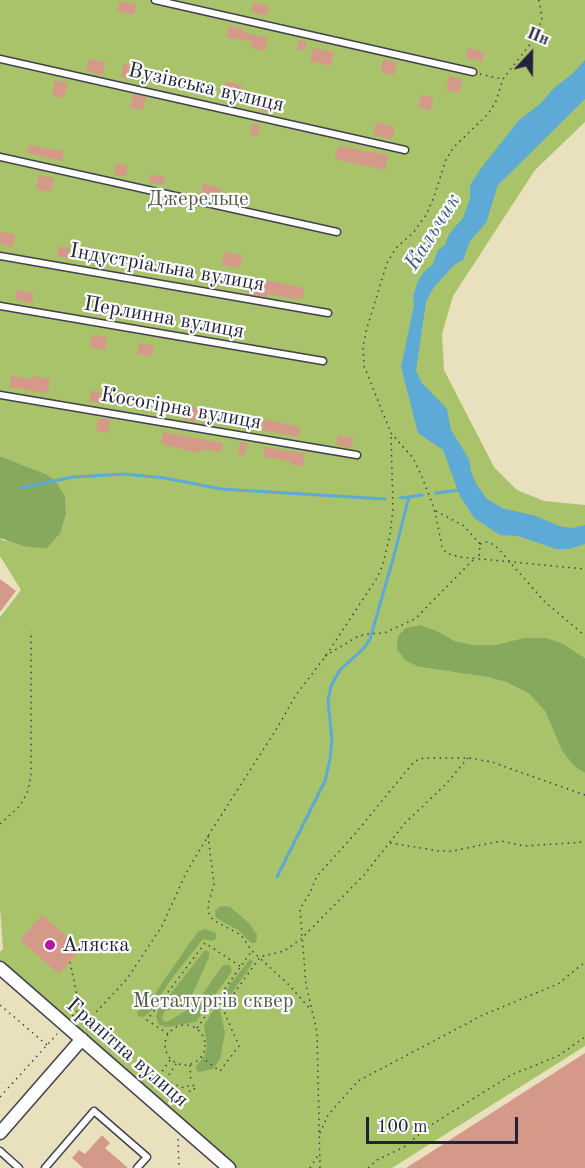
<!DOCTYPE html>
<meta charset="utf-8">
<style>
body{margin:0}
#map{position:relative;width:585px;height:1168px;overflow:hidden;background:#e9e1be;font-family:"Old Standard TT",serif}
canvas{display:block}
.north{position:absolute;left:501px;top:24px;width:60px;height:60px;-webkit-text-stroke:4px #fff;paint-order:stroke;rotate:22deg;font-size:16px;font-weight:700;line-height:24px;text-align:center;color:#22223b}
.north::after{content:'';display:block;margin:auto;width:21px;height:27px;background:#22223b;clip-path:polygon(50% 0,100% 100%,50% 72%,0 100%)}
.scale{position:absolute;left:366px;top:1117px;width:152px;height:27px;box-sizing:border-box;border:3px solid #22223b;border-top:0;padding-left:8px;font-size:18px;line-height:21px;white-space:nowrap;color:#22223b;-webkit-text-stroke:4px #fff;paint-order:stroke}
</style>
<div id="map">
<canvas width="585" height="1168"></canvas>
<div class="north">Пн</div>
<div class="scale">100 m</div>
</div>
<script>
const context = document.querySelector('canvas').getContext('2d');
context.lineJoin = 'round';
function paint(path, color) {
  context.fillStyle = color;
  context.fill(path, 'evenodd');
}
function poly(rows) {
  const path = new Path2D();
  for (const r of rows) {
    if (r.length === 3) {
      path.moveTo(r[0] + r[2], r[1]);
      path.arc(r[0], r[1], r[2], 0, 2 * Math.PI);
      continue;
    }
    path.moveTo(r[0], r[1]);
    for (let i = 2; i < r.length; i += 2) path.lineTo(r[i], r[i + 1]);
  }
  return path;
}
function strokePath(path, color, width, dash) {
  context.strokeStyle = color;
  context.lineWidth = width;
  context.lineCap = dash ? 'butt' : 'round';
  context.setLineDash(dash || []);
  context.stroke(path);
}
function write(font, color, halo, rows, align = 'center') {
  context.font = font + ' "Old Standard TT",serif';
  context.lineWidth = 4.5;
  context.setLineDash([]);
  context.textBaseline = 'middle';
  context.strokeStyle = halo;
  context.fillStyle = color;
  for (const [text, x, y, turn = 0] of rows) {
    context.save();
    context.translate(x, y);
    context.rotate((+turn || 0) * Math.PI / 180);
    context.textAlign = isNaN(turn) ? turn : align;
    if (halo) context.strokeText(text, 0, 0);
    context.fillText(text, 0, 0);
    context.restore();
  }
}
const green = poly([
 [0,0,585,0,585,122,535,170,453,296,442,334,444,370,494,467,517,490,544,501,585,505,585,658,564,644,523,638,495,645,475,645,455,641,437,631,419,667,487,677,506,682,528,693,545,711,562,751,575,767,585,773,585,1046,392,1168,228,1168,0,968,0,952,3,949,0,907,0,617,21,590,0,556,0,538,4,541,61,532,66,514,65,497,46,474,0,456]
]);
const forest = poly([
 [0,456,46,474,56,482,65,496,66,514,61,532,47,548,27,547,0,538],
 [420,625,437,631,455,641,475,645,495,645,523,638,546,638,564,644,585,658,585,773,575,767,562,751,545,711,528,693,506,682,487,677,419,667,405,660,397,649,398,636,406,628],
 [224,906,230,907,250,924,257,935,256,943,251,943,238,930,216,918,215,911,219,907],
 [205,929,216,933,216,939,212,941,204,939,201,941,170,981,150,1012,143,1017,138,1016,137,1012,150,1001,189,944,198,932],
 [205,950,209,952,209,957,193,993,181,1004,164,1012,162,1020,167,1022,195,1005,223,965,230,965,232,971,196,1022,167,1027,159,1025,156,1017,158,1010],
 [250,959,253,961,252,964,220,1010,225,1033,220,1059,213,1069,199,1072,196,1070,196,1066,204,1057,207,1046,204,1025,231,983]
]);
const water = poly([
 [585,60,585,99,498,185,486,223,470,241,463,260,454,265,434,287,426,302,416,371,422,383,447,409,451,430,469,459,471,472,477,485,487,499,502,508,536,516,559,526,573,528,585,525,585,544,569,549,556,549,518,536,500,535,474,518,460,496,443,450,418,433,401,367,414,305,413,296,418,281,423,273,433,264,438,250,445,245,449,234,463,218,470,198,470,186,479,171,518,121,540,104,554,88,571,75]
]);
const stream = poly([
 [21,488,73,477,124,474,165,478,221,489,385,499],
 [436,493,461,490],
 [400,498,422,495],
 [277,877,325,781,330,759,332,739,328,701,331,686,340,670,364,648,370,639,393,559,409,497]
]);
const building = poly([
 [119,1,136,4,134,15,117,11],
 [254,2,269,6,267,15,251,12],
 [229,26,243,29,242,32,268,38,265,51,251,48,252,42,226,37],
 [299,40,307,42,305,51,297,49],
 [313,48,334,52,331,66,310,61],
 [468,48,484,52,482,62,466,58],
 [89,59,105,62,103,75,86,71],
 [383,59,397,62,394,75,381,72],
 [123,64,136,67,133,79,121,77],
 [449,76,462,79,459,93,446,90],
 [55,80,68,83,64,98,52,95],
 [226,81,242,85,239,98,223,94],
 [133,94,146,97,143,110,130,108],
 [421,95,433,97,430,111,418,108],
 [260,97,274,100,271,112,257,109],
 [376,122,395,127,392,139,373,135],
 [252,124,260,126,258,136,250,134],
 [28,145,64,151,62,161,27,153],
 [338,146,388,155,385,170,335,159],
 [116,163,128,166,125,177,114,174],
 [151,174,165,177,163,185,149,182],
 [39,175,54,178,51,192,36,189],
 [203,184,221,188,219,197,201,193],
 [0,232,15,234,13,247,0,244],
 [59,246,70,248,68,258,57,256],
 [224,252,242,255,240,268,222,265],
 [250,277,304,288,302,300,268,294,267,297,247,294],
 [17,290,33,293,32,303,15,300],
 [92,334,107,337,105,350,90,348],
 [139,343,154,346,152,356,137,354],
 [11,376,31,379,32,376,50,379,47,393,9,387],
 [91,391,106,393,104,404,89,401],
 [165,402,198,408,195,422,183,420,184,417,163,413],
 [218,413,231,415,230,423,216,421],
 [98,418,110,420,108,433,96,431],
 [264,419,300,427,299,437,262,430],
 [163,432,223,443,221,452,200,449,199,453,161,444],
 [338,435,353,438,352,448,336,445],
 [240,442,247,443,245,455,238,454],
 [265,447,305,454,303,466,290,464,291,461,263,457],
 [0,579,16,591,0,612],
 [42,915,81,949,59,974,20,940],
 [585,1053,585,1168,406,1168],
 [102,1135,110,1143,105,1148,128,1168,83,1168,72,1158,79,1150,85,1154]
]);
const path = poly([
 [539,0,542,18,535,38,503,79,496,101,489,113,454,147,446,159,434,197,426,215,413,233,396,248,387,263,367,328,363,346,364,366,391,433,413,458,422,477,434,508,442,546,446,553,460,557,585,569],
 [480,74,502,79],
 [436,511,464,526,480,544,479,558],
 [480,544,487,542,495,545,544,601,585,636],
 [325,656,357,637,366,634,384,633,415,619,475,558],
 [0,824,20,806,28,791,31,774,31,631],
 [208,836,214,884,208,905,209,914,213,920,241,935,252,951,288,984,311,1010],
 [390,843,439,851,453,851,501,841,524,846,585,842],
 [70,962,83,1025],
 [0,1005,47,1045],
 [72,1016,79,1009],
 [84,1025,127,979,162,926,186,873,208,836,277,728,296,695,325,657,377,578,383,564,390,535,393,509,391,434],
 [185,1045,20],
 [197,1028,251,952],
 [168,1034,147,1020,205,943,241,967],
 [201,1057,220,1071,239,1046,223,1009,260,957,284,951,301,939,364,875,405,823,445,785,468,758],
 [190,1065,191,1083],
 [165,1081,187,1089],
 [191,1088,3.5],
 [152,1086,170,1060],
 [159,1090,176,1064],
 [0,1097,57,1034],
 [320,1133,328,1115,358,1081,483,1015,558,984,585,962],
 [178,1139,179,1168],
 [310,1168,319,1154],
 [320,1168,317,1032,306,985,300,909,310,893,317,876,354,835,408,769,415,761,424,758,469,758,492,762,585,795],
 [368,1168,377,1160,404,1147,428,1127,511,1075,558,1056,585,1037]
]);
const lane = poly([
 [155,0,473,72],
 [0,59,405,150],
 [0,157,337,232],
 [0,256,328,313],
 [0,306,323,361],
 [0,395,357,455],
 [0,1151,19,1168],
 [45,1168,94,1111,147,1157,137,1168]
]);
const street = poly([
 [0,968,229,1168],
 [0,1133,82,1039]
]);
const markers = [
 [50,945,6,"#b5179e"]
];
const streetNames = [
 ["Вузівська вулиця",206,88,13],
 ["Індустріальна вулиця",167,268,10],
 ["Перлинна вулиця",164,318,10],
 ["Косогірна вулиця",181,409,10],
 ["Гранітна вулиця",127,1053,41]
];
const parkNames = [
 ["Джерельце",198,199],
 ["Металургів сквер",213,1001]
];
const poiNames = [
 ["Аляска",62,945]
];
const waterNames = [
 ["Кальчик",433,232,-58]
];
paint(green, '#a9c36a');
paint(forest, '#86a95e');
paint(water, '#5caad5');
strokePath(stream, '#5caad5', 3);
paint(building, '#d5998a');
strokePath(lane, '#403f4f', 9);
strokePath(street, '#403f4f', 15);
strokePath(path, '#403f4f', 1.5, [1.5, 4.5]);
strokePath(lane, '#fff', 6);
strokePath(street, '#fff', 12);
for (const [x, y, r, color] of markers) {
  const dot = new Path2D();
  dot.arc(x, y, r, 0, 2 * Math.PI);
  context.fillStyle = color;
  context.fill(dot);
  strokePath(dot, '#fff', 2);
}
write('21px', '#22223b', '#fff', streetNames);
write('21px', '#515a4b', '#fff', parkNames);
write('21px', '#22223b', '#fff', poiNames, 'left');
write('italic 22px', '#3c5f80', '#fff', waterNames);
</script>
